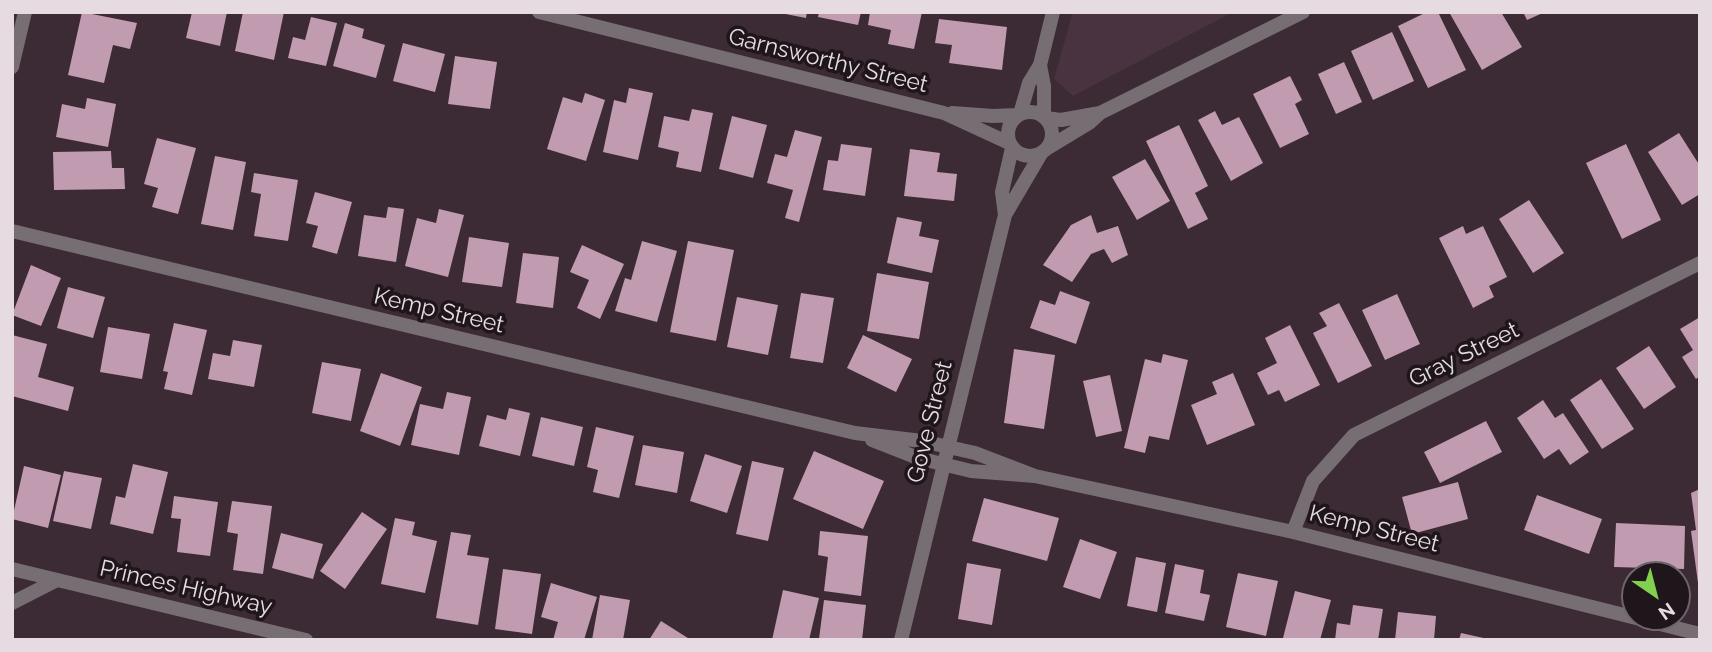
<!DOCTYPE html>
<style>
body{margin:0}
#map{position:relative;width:1712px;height:652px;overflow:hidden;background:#3c2b35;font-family:Raleway,sans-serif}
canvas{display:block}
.frame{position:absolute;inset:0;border:14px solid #e6dbe1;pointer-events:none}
.north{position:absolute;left:1621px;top:561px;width:70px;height:70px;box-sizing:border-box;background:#1e161b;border:2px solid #6e656a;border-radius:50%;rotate:145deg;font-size:19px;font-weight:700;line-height:28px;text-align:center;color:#e6dbe1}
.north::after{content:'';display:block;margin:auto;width:24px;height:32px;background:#82d04f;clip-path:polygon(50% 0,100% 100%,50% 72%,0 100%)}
</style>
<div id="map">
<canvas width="1712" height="652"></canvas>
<div class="frame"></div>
<div class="north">N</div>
</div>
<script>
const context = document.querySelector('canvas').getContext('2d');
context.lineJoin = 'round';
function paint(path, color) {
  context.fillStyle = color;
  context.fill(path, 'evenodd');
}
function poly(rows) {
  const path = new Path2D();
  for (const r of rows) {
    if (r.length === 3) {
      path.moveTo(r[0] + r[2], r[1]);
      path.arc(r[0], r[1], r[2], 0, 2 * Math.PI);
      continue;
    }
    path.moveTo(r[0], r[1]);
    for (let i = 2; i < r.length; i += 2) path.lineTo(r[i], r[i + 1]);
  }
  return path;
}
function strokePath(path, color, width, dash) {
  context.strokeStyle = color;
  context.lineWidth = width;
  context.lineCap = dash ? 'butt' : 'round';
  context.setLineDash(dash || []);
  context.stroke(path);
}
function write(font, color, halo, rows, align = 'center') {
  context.font = font + ' Raleway,sans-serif';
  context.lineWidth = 7;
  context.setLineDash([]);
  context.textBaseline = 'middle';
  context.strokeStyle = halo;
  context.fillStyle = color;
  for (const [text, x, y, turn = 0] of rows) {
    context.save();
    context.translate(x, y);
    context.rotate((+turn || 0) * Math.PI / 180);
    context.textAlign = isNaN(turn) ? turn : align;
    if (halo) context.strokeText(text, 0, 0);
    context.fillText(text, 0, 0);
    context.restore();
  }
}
const built = poly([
 [1073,12,1233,12,1073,96,1054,79]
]);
const building = poly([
 [82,12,137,23,130,49,113,45,104,83,68,75],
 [192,12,227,12,220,46,186,38],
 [243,12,284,12,274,60,235,51],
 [775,12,807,12,806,18],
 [819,12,861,12,858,25,818,17],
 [870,12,922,12,914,49,888,44,891,30,868,25],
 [1427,12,1438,12,1466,70,1428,88,1398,26],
 [1449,12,1501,12,1522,47,1482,70],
 [1523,12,1545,12,1527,20],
 [311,17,337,23,326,66,288,58,293,37,305,40],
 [939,19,1007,27,1002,70,949,63,952,45,935,43],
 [345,23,364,29,362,38,385,45,376,78,333,66],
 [1392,32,1414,81,1373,100,1351,51],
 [403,43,445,54,435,92,393,81],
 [455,56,497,62,490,109,448,104],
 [1344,62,1362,102,1336,114,1318,74],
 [1290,76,1302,100,1295,104,1309,134,1280,148,1253,94],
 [629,88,653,93,638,160,603,152,614,100,626,103],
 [585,93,605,100,586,161,547,149,563,97,582,103],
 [87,98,116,104,108,147,56,137,62,104,85,109],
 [692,109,713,113,701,172,676,167,679,152,658,147,664,116,689,121],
 [1215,111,1222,125,1239,117,1263,163,1231,181,1198,120],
 [732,116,767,125,753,178,719,169],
 [1179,125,1208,186,1195,193,1208,219,1188,229,1146,141],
 [795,130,822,137,799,222,785,218,793,190,767,183,775,154,787,157],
 [1679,133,1700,166,1700,194,1682,205,1648,152],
 [157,138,196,148,178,214,152,207,158,188,144,184],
 [841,144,872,148,865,196,823,190,828,160,838,161],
 [1626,144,1661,220,1622,239,1586,163],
 [910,149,940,153,937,172,957,174,954,201,904,196],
 [111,151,112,168,124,168,125,189,54,190,53,152],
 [215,156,246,162,233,230,201,224],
 [1145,159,1170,201,1137,220,1112,177],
 [254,173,298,180,288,241,254,236,261,194,251,192],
 [315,192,352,202,337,254,312,247,318,226,306,223],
 [1529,200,1564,253,1533,273,1499,219],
 [388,207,404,209,396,262,358,256,364,215,386,218],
 [439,209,464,215,448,277,405,266,417,218,436,223],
 [1091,215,1097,233,1118,226,1128,255,1112,263,1104,249,1091,254,1072,282,1043,265,1071,225],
 [897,217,922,222,919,236,939,240,932,273,887,263],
 [1463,226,1466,234,1483,226,1507,277,1489,286,1494,297,1473,308,1439,238],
 [469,237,509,243,502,287,462,282],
 [642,241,677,251,657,322,615,311,625,278,631,280],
 [688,241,734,250,716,341,670,332],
 [582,245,624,264,600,319,577,308,589,280,570,272],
 [523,253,559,257,553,308,516,303],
 [31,265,61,278,41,326,12,315],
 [877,273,929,282,919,339,867,331],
 [68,287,105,297,93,338,57,328],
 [1060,291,1090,302,1076,344,1030,328,1040,300,1055,305],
 [801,293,834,298,823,363,790,358],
 [1397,294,1420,344,1385,360,1362,310],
 [737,297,778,305,768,355,727,347],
 [1339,303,1372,366,1338,383,1313,333,1327,326,1319,313],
 [1700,317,1700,376,1696,379,1682,357,1693,350,1680,329],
 [174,323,207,330,192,395,164,389,168,372,163,371],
 [1290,325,1320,385,1285,402,1279,390,1268,395,1257,373,1277,363,1265,338],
 [108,327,150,334,142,379,100,372],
 [12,335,47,344,38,377,74,387,68,411,12,396],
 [863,335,912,359,896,392,847,368],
 [233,340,262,345,254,387,208,379,213,353,230,356],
 [1649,346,1676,387,1644,409,1616,368],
 [1014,349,1055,355,1044,429,1004,423],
 [1163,354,1188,360,1169,440,1149,436,1145,453,1124,448,1145,359,1161,363],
 [322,362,361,369,351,421,312,413],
 [381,373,422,387,400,446,360,431],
 [1233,373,1255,425,1207,445,1191,405,1217,394,1212,382],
 [1110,375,1122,431,1096,437,1083,381],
 [1601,379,1634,429,1602,449,1570,400],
 [447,392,471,397,459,455,411,445,420,404,443,409],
 [1543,400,1555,418,1563,413,1589,452,1570,465,1559,449,1544,459,1517,418],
 [509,408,530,413,520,456,479,446,487,415,506,420],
 [541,417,583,427,574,466,532,456],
 [1486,421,1502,452,1440,483,1424,452],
 [596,427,634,436,619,498,593,492,598,470,587,467],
 [643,445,684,452,677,493,635,485],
 [814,451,884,481,863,529,793,499],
 [705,454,742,466,727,513,690,501],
 [752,461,784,468,768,541,736,534],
 [133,464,168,472,153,534,110,524,116,496,125,498],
 [24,466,61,475,48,528,12,519],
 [64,471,102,478,91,529,53,521],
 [1458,482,1468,519,1412,534,1402,497],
 [1700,489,1700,582,1698,583,1691,531,1696,530,1691,493],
 [1537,495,1602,519,1589,554,1524,530],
 [174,496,218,502,210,556,177,552,181,519,171,518],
 [984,498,1059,518,1047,561,972,541],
 [232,501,272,506,263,574,233,570,238,534,227,532],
 [362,512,387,529,345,589,320,571],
 [395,518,415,522,412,535,437,541,425,593,381,584],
 [1616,523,1685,526,1684,569,1614,567],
 [820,531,868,536,861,596,824,591,828,557,818,555],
 [451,532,471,535,467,555,489,558,478,625,436,618],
 [281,533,323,544,313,579,272,568],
 [1080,539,1117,552,1100,599,1063,587],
 [1136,557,1166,563,1157,612,1127,606],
 [967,563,1001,569,992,625,958,619],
 [1175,564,1204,570,1200,593,1210,595,1204,621,1165,613],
 [503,569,541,574,532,634,495,629],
 [1238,573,1278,581,1266,636,1226,627],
 [551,583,597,597,584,640,553,640,558,622,541,617],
 [783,590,819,598,809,640,772,640],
 [1295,591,1331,600,1320,640,1283,638],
 [600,595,630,600,623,640,592,640],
 [824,600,866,605,862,640,819,639],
 [1353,605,1383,609,1378,640,1335,640,1337,623,1350,625],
 [1398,612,1436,616,1434,640,1395,640],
 [661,621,691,640,649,640],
 [1461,633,1488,639,1488,640,1459,640]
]);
const street = poly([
 [539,12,944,113,1009,143],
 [1040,65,1044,86,1044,116],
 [12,67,25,12],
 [1030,134,22],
 [952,113,993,116,1017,115],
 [1020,114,1029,83,1040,65,1053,12],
 [1046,118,1061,120,1100,113],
 [1046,149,1089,123,1100,113,1303,12],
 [1005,215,1002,192,1012,148],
 [12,231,855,433,922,441,975,453,1035,476],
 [872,440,918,458,971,471,1035,476,1293,532,1700,634],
 [1293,532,1313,481,1354,435,1700,263],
 [12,569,306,640],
 [12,603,57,580],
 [901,640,1005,215,1042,152]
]);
const streetNames = [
 ["Garnsworthy Street",828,61,14],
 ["Kemp Street",439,311,13],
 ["Gray Street",1464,355,-26],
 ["Gove Street",930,422,-76],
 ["Kemp Street",1374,529,14],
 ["Princes Highway",186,588,13]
];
paint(built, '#4a3340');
paint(building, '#c19bb0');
strokePath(street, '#776e73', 14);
write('23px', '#e6dbe1', '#1e161b', streetNames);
</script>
